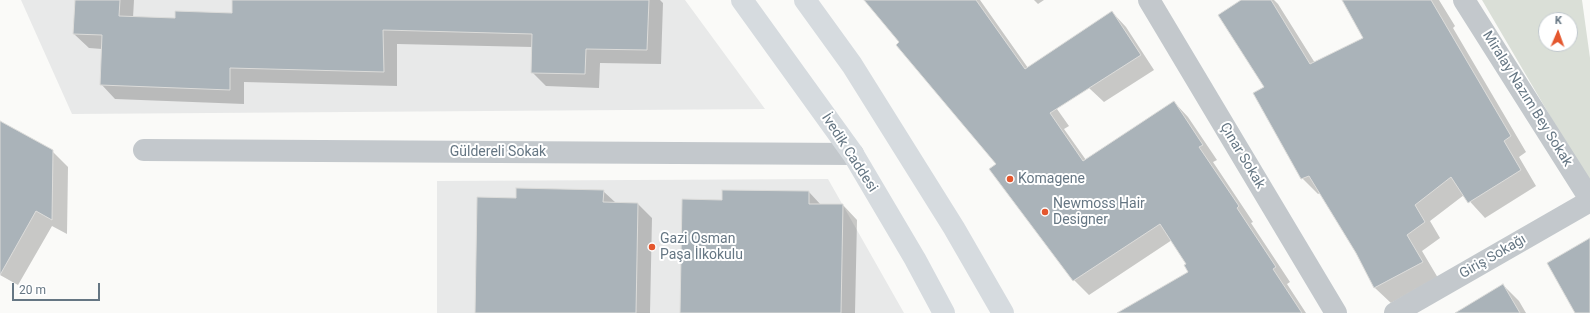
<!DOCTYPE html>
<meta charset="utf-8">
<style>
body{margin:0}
#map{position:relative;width:1590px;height:313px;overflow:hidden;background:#fafaf8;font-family:Roboto,sans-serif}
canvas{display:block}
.north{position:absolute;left:1538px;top:12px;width:40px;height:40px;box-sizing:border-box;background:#fff;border:1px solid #c1c8cd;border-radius:50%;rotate:2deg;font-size:11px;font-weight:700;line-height:16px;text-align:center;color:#657683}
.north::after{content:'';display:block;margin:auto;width:14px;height:18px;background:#e4572e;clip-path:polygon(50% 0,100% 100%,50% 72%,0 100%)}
.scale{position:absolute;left:12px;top:283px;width:88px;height:18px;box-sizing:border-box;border:2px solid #657683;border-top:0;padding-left:5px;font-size:12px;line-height:14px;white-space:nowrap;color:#657683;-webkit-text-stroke:3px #fff;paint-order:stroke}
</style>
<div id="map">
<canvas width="1590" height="313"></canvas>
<div class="north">K</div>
<div class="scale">20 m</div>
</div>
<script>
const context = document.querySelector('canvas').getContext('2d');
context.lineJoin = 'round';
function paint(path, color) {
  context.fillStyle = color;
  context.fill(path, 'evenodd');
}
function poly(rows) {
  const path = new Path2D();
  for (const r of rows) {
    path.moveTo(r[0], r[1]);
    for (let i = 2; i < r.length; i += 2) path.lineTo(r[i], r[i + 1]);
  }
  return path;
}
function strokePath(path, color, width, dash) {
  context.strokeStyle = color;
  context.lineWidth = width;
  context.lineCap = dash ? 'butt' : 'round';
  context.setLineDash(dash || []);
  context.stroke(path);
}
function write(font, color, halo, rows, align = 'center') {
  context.font = font + ' Roboto,sans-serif';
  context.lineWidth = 4;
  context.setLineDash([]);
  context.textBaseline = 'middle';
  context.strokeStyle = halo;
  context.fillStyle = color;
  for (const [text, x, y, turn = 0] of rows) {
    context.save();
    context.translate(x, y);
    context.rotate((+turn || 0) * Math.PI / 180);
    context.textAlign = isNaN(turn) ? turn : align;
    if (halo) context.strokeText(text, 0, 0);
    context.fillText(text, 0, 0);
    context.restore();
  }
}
const built = poly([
 [21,0,685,0,765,109,72,114],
 [828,179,904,313,437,313,437,181]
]);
const green = poly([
 [1482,0,1582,0,1590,58,1590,184],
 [1546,20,1570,20,1570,44,1546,44]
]);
const shadow = poly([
 [76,0,134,0,133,18,176,19,232,14,233,0,660,0,663,3,661,64,600,63,599,88,546,86,532,72,532,47,397,44,397,86,244,82,244,104,115,99,101,84,102,49,89,48,74,34],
 [865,0,980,0,1069,126,1064,129,1086,160,1174,102,1188,117,1217,160,1213,162,1253,222,1251,223,1290,282,1287,284,1306,313,1119,313,1190,272,1187,264,1172,240,1089,295,1074,280,997,164,901,42],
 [1034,0,1044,0,1038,4],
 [1243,0,1274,0,1278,4,1315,63,1364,38,1343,0,1439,0,1455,26,1453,28,1526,152,1519,157,1536,186,1485,218,1464,195,1430,221,1440,238,1422,251,1438,278,1391,303,1375,288,1357,252,1320,193,1318,194,1302,178,1265,88],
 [1112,12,1126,27,1154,70,1104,102,1089,88,1061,46],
 [0,123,52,151,68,167,67,234,52,226,18,285,0,275],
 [603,191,616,203,638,204,652,218,650,313,476,313,517,199],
 [809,192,821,205,843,205,857,220,855,313,681,313,723,201],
 [1503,285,1519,301,1526,313,1457,313]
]);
const building = poly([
 [75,0,120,0,119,16,175,18,175,11,232,13,232,0,649,0,647,50,586,49,585,74,531,73,532,34,383,30,384,72,230,68,230,90,100,85,102,35,73,34,75,0],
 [864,0,976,0,1025,69,1112,11,1141,55,1050,113,1083,161,1174,101,1203,145,1199,147,1239,206,1237,208,1276,267,1273,269,1302,313,1117,313,1188,272,1184,265,1186,264,1160,224,1073,281,989,169,996,164,896,45,899,42,864,0],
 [1241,0,1271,0,1310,64,1363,38,1342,0,1431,0,1511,136,1504,141,1521,170,1468,203,1451,177,1415,205,1425,222,1407,235,1423,262,1374,288,1356,253,1309,176,1301,179,1253,93,1264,87,1218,15,1241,0],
 [0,121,53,150,52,220,36,211,0,275,0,121],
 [516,188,604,190,603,202,638,203,636,313,475,313,477,197,516,198,516,188],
 [722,190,809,191,809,204,843,204,841,313,680,313,682,199,722,200,722,190],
 [1590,238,1590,313,1575,313,1547,263,1590,238],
 [1503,284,1520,313,1455,313,1503,284]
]);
const minor = poly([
 [1149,0,1336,313],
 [1464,0,1590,199],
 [144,150,853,154],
 [1395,313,1590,201]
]);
const primary = poly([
 [742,0,853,154,915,259,944,313],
 [805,0,852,65,954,228,1003,313]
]);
const markers = [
 [1010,179,4,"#e4572e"],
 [1045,212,4,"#e4572e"],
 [652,247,4,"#e4572e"]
];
const streetNames = [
 ["Miralay Nazım Bey Sokak",1527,99,58],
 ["Güldereli Sokak",498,152],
 ["İvedik Caddesi",849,153,57],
 ["Çınar Sokak",1242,156,59],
 ["Giriş Sokağı",1493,257,-30]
];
const poiNames = [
 ["Komagene",1018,179],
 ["Newmoss Hair",1053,204],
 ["Designer",1053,220],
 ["Gazi Osman",660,239],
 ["Paşa İlkokulu",660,255]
];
paint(built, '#e8e9e9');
paint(green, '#dadfd7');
paint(shadow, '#0003');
paint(building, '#aab3b9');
strokePath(building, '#dcdcda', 1);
strokePath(minor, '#c3c8cc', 22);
strokePath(primary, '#d6dbdf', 22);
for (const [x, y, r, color] of markers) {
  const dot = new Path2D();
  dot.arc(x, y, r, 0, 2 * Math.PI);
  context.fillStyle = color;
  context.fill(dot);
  strokePath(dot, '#fff', 1.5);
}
write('14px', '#657683', '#fff', streetNames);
write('14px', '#657683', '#fff', poiNames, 'left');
</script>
